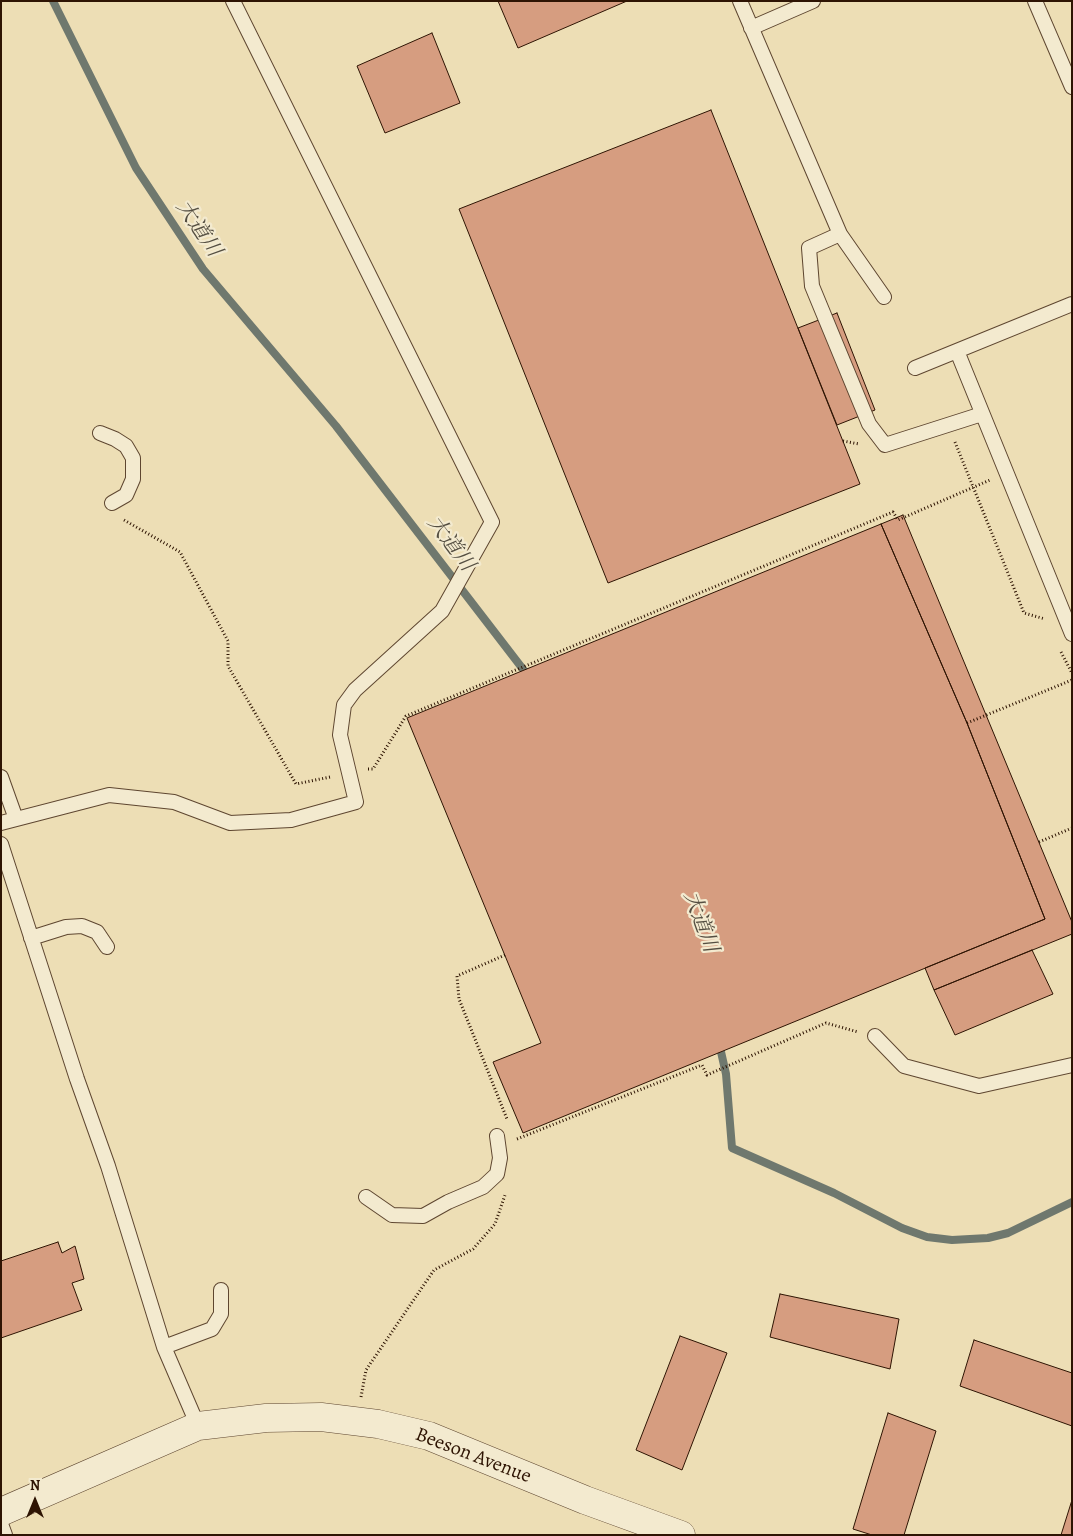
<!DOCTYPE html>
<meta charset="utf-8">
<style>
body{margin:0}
#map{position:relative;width:1073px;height:1536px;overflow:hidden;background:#eddeb5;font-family:Alegreya,serif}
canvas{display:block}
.frame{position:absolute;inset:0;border:2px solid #2e1403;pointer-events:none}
.north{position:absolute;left:10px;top:1476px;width:50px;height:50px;-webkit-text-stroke:4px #f3eacf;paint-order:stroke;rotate:0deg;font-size:14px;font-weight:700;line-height:20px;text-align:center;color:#2e1403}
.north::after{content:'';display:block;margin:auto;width:18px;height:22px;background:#2e1403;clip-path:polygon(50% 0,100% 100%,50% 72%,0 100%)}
</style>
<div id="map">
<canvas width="1073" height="1536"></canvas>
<div class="frame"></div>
<div class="north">N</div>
</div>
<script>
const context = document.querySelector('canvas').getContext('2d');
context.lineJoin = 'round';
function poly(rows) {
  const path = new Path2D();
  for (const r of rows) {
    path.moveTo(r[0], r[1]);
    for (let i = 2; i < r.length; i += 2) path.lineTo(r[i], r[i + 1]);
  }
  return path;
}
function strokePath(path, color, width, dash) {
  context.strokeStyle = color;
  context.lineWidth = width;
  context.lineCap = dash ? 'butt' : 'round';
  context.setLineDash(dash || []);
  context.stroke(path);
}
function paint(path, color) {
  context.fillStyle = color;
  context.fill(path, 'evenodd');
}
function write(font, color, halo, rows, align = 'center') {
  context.font = font + ' Alegreya,"Noto Serif JP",serif';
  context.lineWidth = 4.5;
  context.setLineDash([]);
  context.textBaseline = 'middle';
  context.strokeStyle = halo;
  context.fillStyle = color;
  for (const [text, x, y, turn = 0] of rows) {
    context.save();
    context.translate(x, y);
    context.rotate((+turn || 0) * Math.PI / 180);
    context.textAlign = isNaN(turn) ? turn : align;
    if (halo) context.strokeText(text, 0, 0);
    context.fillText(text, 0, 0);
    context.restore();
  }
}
const stream = poly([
 [53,1,136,168,203,269,336,426,529,677],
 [719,1043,726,1074,732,1148,834,1193,902,1228,927,1237,952,1240,988,1238,1008,1233,1072,1202]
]);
const building = poly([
 [498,1,627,1,518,48,498,1],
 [432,33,460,103,385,133,357,66,432,33],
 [711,110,860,484,608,583,459,209,711,110],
 [837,313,875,410,837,425,798,328,837,313],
 [903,515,1072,922,1072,934,934,990,925,968,1045,919,967,723,881,524,903,515],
 [881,524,967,723,1045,919,523,1133,493,1062,541,1043,407,718,881,524],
 [1032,950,1053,994,955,1035,934,990,1032,950],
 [58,1242,62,1253,75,1246,84,1279,72,1283,82,1310,1,1338,1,1261,58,1242],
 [780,1294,899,1319,890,1369,770,1337,780,1294],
 [680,1336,727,1353,682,1470,636,1450,680,1336],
 [974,1340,1072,1373,1072,1426,960,1386,974,1340],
 [888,1413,936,1431,904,1535,872,1535,853,1529,888,1413],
 [1072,1500,1072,1535,1061,1535,1072,1500]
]);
const path = poly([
 [843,441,859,444],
 [955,442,1024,613,1045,619],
 [124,520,180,552,228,641,228,666,296,784,330,777],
 [1061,652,1072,673],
 [967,723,1072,680],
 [368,769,373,769,406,716,893,512,898,520,990,480],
 [1039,842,1072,828],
 [505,955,457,976,459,999,507,1119],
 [517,1139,702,1065,707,1075,826,1023,858,1032],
 [361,1397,366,1370,434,1270,473,1249,495,1224,505,1195]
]);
const service = poly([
 [740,1,840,234,884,297],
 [1035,1,1072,87],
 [751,28,813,1],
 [840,234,809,248,812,286,869,424,885,445,982,414],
 [957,351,1072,634],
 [915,368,1072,304],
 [100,433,115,439,126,446,133,458,133,479,126,495,112,503],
 [1,777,16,819],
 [1,823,109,795,174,802,230,823,291,820,356,802,340,735,344,705,355,690,442,611,492,522,233,1],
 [1,844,77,1079,108,1166,164,1347,198,1426],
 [31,938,66,927,82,926,97,932,107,947],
 [875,1036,904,1066,979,1086,1072,1065],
 [366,1197,392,1215,423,1216,448,1202,483,1187,497,1174,500,1158,497,1136],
 [164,1347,212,1329,221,1314,221,1290],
 [1,1524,5,1535]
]);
const tertiary = poly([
 [1,1512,198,1426,266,1418,321,1417,378,1424,429,1436,585,1500,681,1535]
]);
const streetNames = [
 ["Beeson Avenue",473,1456,21]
];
const waterNames = [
 ["大道川",198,229,56],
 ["大道川",450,544,53],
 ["大道川",700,922,70]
];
strokePath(stream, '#6f786e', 8);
paint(building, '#d69d80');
strokePath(building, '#2e1403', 1);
strokePath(service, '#5e4630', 16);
strokePath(tertiary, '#5e4630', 29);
strokePath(path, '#2e1403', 3, [1, 2.5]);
strokePath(service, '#f3eacf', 14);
strokePath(tertiary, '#f3eacf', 28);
write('20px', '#2e1403', '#f3eacf', streetNames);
write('italic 21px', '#544e41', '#f3eacf', waterNames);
</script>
